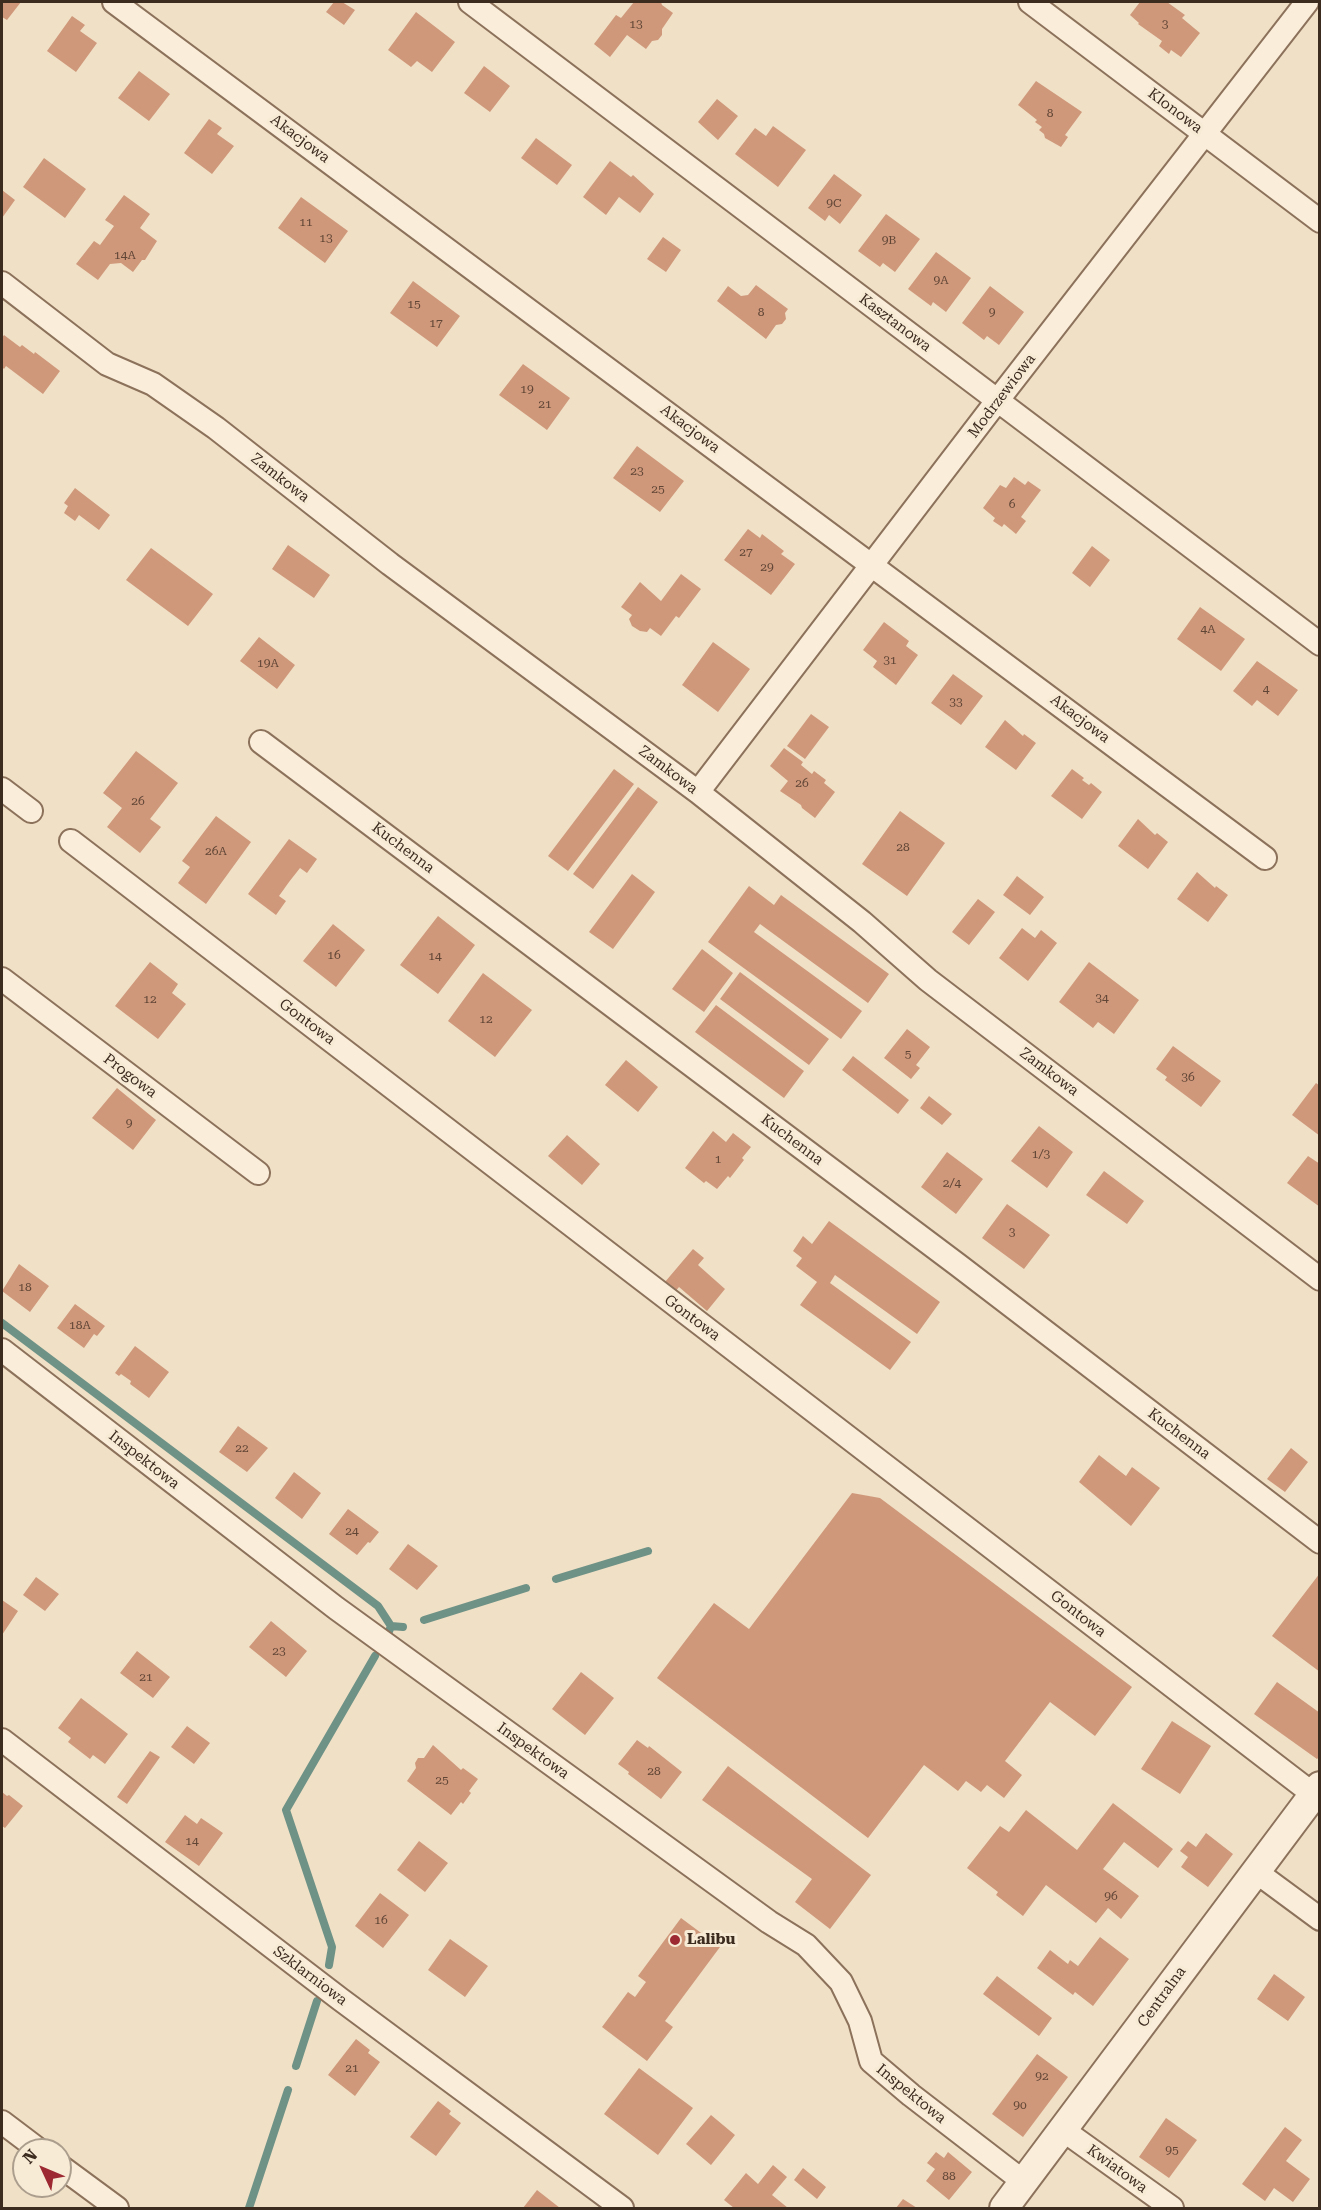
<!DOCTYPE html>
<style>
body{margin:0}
#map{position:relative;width:1321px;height:2210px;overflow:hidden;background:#f0e0c6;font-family:"Roboto Serif",serif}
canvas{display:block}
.frame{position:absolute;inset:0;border:3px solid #3c2b1f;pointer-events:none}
.north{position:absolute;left:12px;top:2138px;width:60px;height:60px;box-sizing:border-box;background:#f7ebd6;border:2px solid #ac9e8d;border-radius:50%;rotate:314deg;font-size:16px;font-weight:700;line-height:24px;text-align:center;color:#3c2b1f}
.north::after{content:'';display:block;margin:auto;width:21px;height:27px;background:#9d2932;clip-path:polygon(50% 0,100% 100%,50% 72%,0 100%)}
</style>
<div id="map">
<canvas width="1321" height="2210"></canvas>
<div class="frame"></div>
<div class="north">N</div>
</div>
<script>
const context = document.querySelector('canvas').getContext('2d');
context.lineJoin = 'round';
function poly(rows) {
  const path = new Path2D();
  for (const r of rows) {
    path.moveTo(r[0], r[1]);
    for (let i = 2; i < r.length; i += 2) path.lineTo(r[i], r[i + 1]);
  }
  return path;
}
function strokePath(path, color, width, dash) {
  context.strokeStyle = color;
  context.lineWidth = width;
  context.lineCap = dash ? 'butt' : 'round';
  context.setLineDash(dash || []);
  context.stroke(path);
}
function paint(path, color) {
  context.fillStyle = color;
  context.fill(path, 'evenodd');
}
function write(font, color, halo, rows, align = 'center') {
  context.font = font + ' "Roboto Serif",serif';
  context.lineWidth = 6;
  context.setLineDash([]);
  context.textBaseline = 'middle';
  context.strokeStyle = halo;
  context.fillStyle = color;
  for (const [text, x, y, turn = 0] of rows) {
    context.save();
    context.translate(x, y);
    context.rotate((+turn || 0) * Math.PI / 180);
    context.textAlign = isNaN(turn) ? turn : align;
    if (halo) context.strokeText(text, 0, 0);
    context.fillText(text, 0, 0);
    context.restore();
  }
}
const stream = poly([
 [2,1323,378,1606,391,1626],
 [556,1579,648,1551],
 [424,1620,526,1588],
 [388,1634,391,1626,403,1627],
 [329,1965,332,1947,286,1810,375,1656],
 [296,2066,317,2001],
 [249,2208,288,2090]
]);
const building = poly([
 [2,2,21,2,7,20,2,17],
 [334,2,342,2,355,10,344,25,326,12],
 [634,2,661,2,662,5,673,13,662,29,662,35,658,40,652,41,646,49,627,35,610,57,594,44,616,15,621,18],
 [1140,2,1167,2,1185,15,1182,18,1200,33,1181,57,1171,50,1169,54,1159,46,1162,41,1138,24,1139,23,1130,15],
 [416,12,455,42,432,72,417,61,411,67,388,50],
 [72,16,85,25,80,31,97,43,76,72,47,51],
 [484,66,510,86,490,112,464,93],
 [139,71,170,94,149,121,118,98],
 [1036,81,1082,112,1065,135,1068,137,1061,147,1045,138,1044,134,1039,130,1042,127,1035,122,1037,120,1018,105],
 [717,99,738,116,718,140,698,122],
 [209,119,222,128,217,134,234,146,212,174,184,153],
 [773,126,806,150,778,187,735,154,755,128,766,136],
 [536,138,572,165,557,185,521,158],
 [44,158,86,189,65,218,23,187],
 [610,161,631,177,633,175,654,194,640,213,619,197,606,215,583,197],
 [834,174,862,195,840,224,829,215,825,221,808,208],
 [2,190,15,200,2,218],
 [124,195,150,214,140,228,157,241,145,260,142,260,133,272,121,263,110,264,98,280,76,264,94,241,100,245,114,226,105,220],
 [301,197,348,231,325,263,278,228],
 [886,214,920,239,895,272,883,263,880,267,858,251],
 [663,237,681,250,666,272,647,259],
 [936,252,971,278,946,312,933,302,931,306,908,289],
 [413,281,460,316,437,347,390,313],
 [756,285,788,309,785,313,786,319,782,324,776,325,766,339,717,301,728,286,741,296,748,295],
 [990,286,1024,312,999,345,987,336,984,340,962,323],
 [4,335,20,347,22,345,34,354,35,352,60,371,43,394,6,366,4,369,2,367,2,338],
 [523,364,570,398,547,430,499,395],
 [637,446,684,481,660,512,613,478],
 [1014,477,1025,485,1028,481,1041,490,1021,517,1026,521,1016,534,1004,524,1002,527,993,521,995,518,983,508,1000,485,1006,488],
 [75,488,110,515,99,530,79,515,75,521,64,513,68,506,64,503],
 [748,529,760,538,762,534,784,551,781,554,795,564,771,595,724,560],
 [288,545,330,575,314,598,272,569],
 [1092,546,1110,560,1090,587,1072,573],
 [151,548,213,594,188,626,126,580],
 [681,574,701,589,679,618,676,616,661,636,650,628,647,632,640,631,632,626,629,619,632,615,621,607,640,582,661,601],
 [1200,607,1245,639,1221,671,1177,639],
 [884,622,909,641,906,646,918,655,896,685,873,667,877,661,863,650],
 [259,637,295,665,277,689,240,661],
 [713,642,750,669,718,712,682,685],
 [1257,661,1298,690,1278,716,1257,700,1252,706,1233,691],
 [953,674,983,696,961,725,931,703],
 [811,714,829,727,805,759,787,746],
 [1005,720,1023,736,1024,734,1036,743,1016,770,985,747],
 [784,748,803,762,801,765,812,774,814,771,826,780,824,783,835,792,815,818,802,808,801,805,780,791,788,781,770,766],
 [136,751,178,783,150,819,161,827,140,853,107,827,122,808,103,793],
 [614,769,634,784,568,871,548,856],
 [1072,769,1084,778,1082,780,1089,785,1091,783,1102,792,1082,819,1051,796],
 [638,787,658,802,593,889,573,874],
 [900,811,945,843,907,896,862,864],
 [216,816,251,842,206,904,178,883,190,867,182,861],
 [1138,819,1155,835,1157,833,1168,842,1148,869,1118,846],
 [289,839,317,859,307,873,300,868,289,882,279,896,286,901,276,915,248,894],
 [1197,872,1215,888,1216,886,1228,895,1208,922,1177,899],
 [632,874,655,892,613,949,589,932],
 [1017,876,1044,897,1030,915,1003,895],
 [749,886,774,905,781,895,889,974,868,1003,760,924,754,932,862,1011,841,1039,708,942],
 [978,899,995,912,969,945,952,932],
 [438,916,475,945,438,994,400,965],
 [333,924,365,950,336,987,303,961],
 [1022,928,1035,938,1041,930,1057,943,1028,981,999,958],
 [702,949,733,973,704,1012,672,989],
 [150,962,178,984,172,993,186,1004,158,1039,115,1006],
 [1089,962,1139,1000,1114,1034,1098,1022,1093,1028,1059,1002],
 [740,972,829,1039,809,1065,720,999],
 [483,973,532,1010,495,1057,448,1021],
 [716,1005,804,1071,784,1098,695,1032],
 [907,1029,930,1047,916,1065,920,1068,911,1079,884,1058],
 [1173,1046,1221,1081,1201,1107,1165,1080,1167,1077,1156,1069],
 [853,1056,909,1100,898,1114,842,1070],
 [626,1060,658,1087,638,1112,605,1085],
 [1316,1083,1320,1086,1320,1136,1292,1115],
 [117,1088,156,1120,133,1150,92,1118],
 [929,1096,952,1114,942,1125,920,1108],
 [1039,1126,1073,1152,1047,1188,1011,1161],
 [713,1131,726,1142,733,1133,751,1147,742,1158,744,1160,730,1178,728,1176,717,1189,706,1181,704,1183,685,1168],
 [567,1135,600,1164,582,1185,548,1156],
 [947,1152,983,1179,956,1214,921,1187],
 [1308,1156,1320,1164,1320,1207,1287,1183],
 [1104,1171,1144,1201,1127,1224,1086,1195],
 [1007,1204,1050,1235,1024,1269,982,1238],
 [829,1221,940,1302,917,1334,835,1275,830,1283,911,1342,890,1370,800,1305,817,1282,796,1266,802,1258,793,1251,803,1236,812,1244],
 [693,1249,704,1258,698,1265,725,1289,707,1311,679,1287,670,1298,659,1289],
 [19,1264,49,1286,30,1312,2,1291],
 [75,1304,105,1326,97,1336,94,1334,84,1348,57,1328],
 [135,1346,169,1372,149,1398,130,1384,131,1381,121,1374,119,1376,115,1373],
 [238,1426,268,1448,247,1472,219,1452],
 [1291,1448,1308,1462,1285,1492,1267,1479],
 [1099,1455,1126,1476,1132,1467,1160,1488,1131,1526,1079,1482],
 [294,1472,321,1493,302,1519,275,1498],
 [852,1493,880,1498,1132,1687,1095,1736,1050,1702,1005,1761,1022,1775,1004,1798,987,1785,981,1792,966,1781,958,1791,924,1765,868,1838,657,1678,714,1603,749,1629],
 [348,1509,379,1532,370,1543,368,1542,357,1555,329,1534],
 [408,1544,438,1566,417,1590,389,1569],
 [1320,1573,1320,1672,1272,1636],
 [36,1577,59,1594,45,1611,23,1595],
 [2,1600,18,1611,2,1635],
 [271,1621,307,1651,286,1677,249,1647],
 [137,1651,170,1677,153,1698,120,1673],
 [581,1672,614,1698,585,1735,552,1709],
 [1277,1682,1320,1713,1320,1756,1317,1759,1254,1714],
 [81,1698,128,1734,105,1764,93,1755,90,1759,68,1742,71,1738,58,1728],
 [1172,1721,1211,1746,1180,1794,1141,1769],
 [187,1726,210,1743,194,1764,171,1747],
 [637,1740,648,1748,649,1746,682,1772,661,1799,628,1774,629,1772,618,1764],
 [433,1745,461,1770,463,1768,478,1779,469,1791,471,1793,463,1804,461,1802,451,1815,407,1781,416,1768,415,1763,418,1758,424,1758],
 [150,1751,160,1757,127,1804,117,1797],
 [728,1766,871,1875,830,1929,795,1902,812,1879,702,1800],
 [2,1792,7,1796,9,1795,23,1806,5,1828,2,1826],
 [1113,1803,1173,1849,1158,1868,1124,1842,1103,1869,1139,1896,1121,1919,1108,1908,1096,1923,1046,1885,1023,1916,996,1895,998,1892,967,1868,1000,1826,1009,1832,1026,1810,1077,1850],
 [185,1815,197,1824,201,1818,223,1833,199,1866,165,1842],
 [1206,1833,1233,1854,1208,1887,1181,1867,1188,1857,1180,1851,1188,1841,1196,1847],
 [419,1841,448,1863,425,1892,397,1870],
 [380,1893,409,1915,383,1948,355,1926],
 [681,1918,720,1947,665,2021,673,2027,647,2061,602,2027,628,1992,635,1997,646,1982,638,1976],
 [1100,1937,1129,1959,1093,2006,1075,1992,1073,1995,1037,1968,1050,1950,1068,1964,1070,1960,1078,1966],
 [450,1939,488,1966,465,1997,428,1970],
 [1274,1974,1305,1997,1288,2021,1257,1999],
 [997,1976,1052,2018,1039,2036,983,1994],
 [356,2039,370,2050,368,2053,380,2062,355,2096,328,2075],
 [1037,2054,1068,2077,1023,2137,992,2114],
 [639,2068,693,2108,658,2155,604,2114],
 [438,2101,451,2111,449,2114,461,2123,436,2156,410,2137],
 [711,2115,735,2135,711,2165,686,2144],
 [1166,2118,1197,2140,1169,2178,1139,2157],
 [1285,2127,1302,2140,1286,2161,1310,2179,1293,2202,1274,2188,1265,2201,1242,2184],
 [936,2152,944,2158,948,2152,972,2172,949,2200,926,2181,935,2169,927,2163],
 [773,2165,787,2177,772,2195,788,2208,734,2208,724,2200,746,2173,758,2184],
 [803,2168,826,2187,817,2199,794,2180],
 [537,2190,560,2208,523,2208],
 [903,2199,917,2208,896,2208]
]);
const minor = poly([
 [114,2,1265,858],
 [470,2,1320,644],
 [1030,2,1320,221],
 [2,283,107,364,153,384,216,428,390,564,698,792,862,922,928,980,1320,1279],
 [261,742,958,1265,1320,1542],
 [2,789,31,811],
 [698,792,997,401,1307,2],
 [71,841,1313,1794],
 [2,979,258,1173],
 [2,1350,336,1608,769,1922,806,1945,841,1982,860,2021,871,2061,911,2095,1024,2182],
 [2,1740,340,1999,622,2208],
 [1255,1871,1320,1919],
 [2,2122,39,2150],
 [1063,2130,1172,2208],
 [60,2166,117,2208]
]);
const tertiary = poly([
 [1004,2208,1320,1786]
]);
const markers = [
 [675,1940,6,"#9d2932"]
];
const numberNames = [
 ["13",636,24],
 ["3",1165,24],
 ["8",1050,113],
 ["9C",834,203],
 ["11",306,222],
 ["13",326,238],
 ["9B",889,240],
 ["14A",125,255],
 ["9A",941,280],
 ["15",414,304],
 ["8",761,312],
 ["9",992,312],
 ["17",436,323],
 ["19",527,389],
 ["21",545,404],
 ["23",637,471],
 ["25",658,489],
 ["6",1012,504],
 ["27",746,552],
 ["29",767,567],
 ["4A",1208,629],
 ["31",890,660],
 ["19A",268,663],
 ["4",1266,689],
 ["33",956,702],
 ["26",802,783],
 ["26",138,801],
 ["28",903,847],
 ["26A",216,851],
 ["16",334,955],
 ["14",435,956],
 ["34",1102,998],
 ["12",150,999],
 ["12",486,1019],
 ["5",908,1054],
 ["36",1188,1077],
 ["9",129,1123],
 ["1/3",1041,1154],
 ["1",718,1159],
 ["2/4",952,1183],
 ["3",1012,1232],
 ["18",25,1287],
 ["18A",80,1325],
 ["22",242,1448],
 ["24",352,1531],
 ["23",279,1651],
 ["21",146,1677],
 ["28",654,1771],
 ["25",442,1780],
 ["14",192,1841],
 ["96",1111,1896],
 ["16",381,1920],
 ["21",352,2068],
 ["92",1042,2076],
 ["90",1020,2105],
 ["95",1172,2150],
 ["88",949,2176]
];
const streetNames = [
 ["Klonowa",1175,111,37],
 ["Akacjowa",300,139,37],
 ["Kasztanowa",895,323,37],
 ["Modrzewiowa",1002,396,-53],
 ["Akacjowa",690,429,37],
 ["Zamkowa",280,478,38],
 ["Akacjowa",1080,719,37],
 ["Zamkowa",668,770,37],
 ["Kuchenna",403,848,37],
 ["Gontowa",307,1022,37],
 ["Zamkowa",1049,1072,37],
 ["Progowa",130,1076,37],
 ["Kuchenna",792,1140,37],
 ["Gontowa",692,1318,37],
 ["Kuchenna",1179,1434,37],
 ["Inspektowa",144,1460,38],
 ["Gontowa",1078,1614,38],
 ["Inspektowa",533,1751,36],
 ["Szklarniowa",310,1976,37],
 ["Centralna",1162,1997,-54],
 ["Inspektowa",911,2094,39],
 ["Kwiatowa",1117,2169,36]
];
const poiNames = [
 ["Lalibu",687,1940]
];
strokePath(stream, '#6e9286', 8);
paint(building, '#cf987b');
strokePath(minor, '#8c715b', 26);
strokePath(tertiary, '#8c715b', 32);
strokePath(minor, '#faeeda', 22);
strokePath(tertiary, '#faeeda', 28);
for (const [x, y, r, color] of markers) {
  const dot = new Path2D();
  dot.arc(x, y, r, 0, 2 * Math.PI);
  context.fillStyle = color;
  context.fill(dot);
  strokePath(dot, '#f7ebd6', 2);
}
write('12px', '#614636', null, numberNames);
write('15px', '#3c2b1f', '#f7ebd6', streetNames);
write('bold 15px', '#3c2b1f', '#f7ebd6', poiNames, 'left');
</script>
